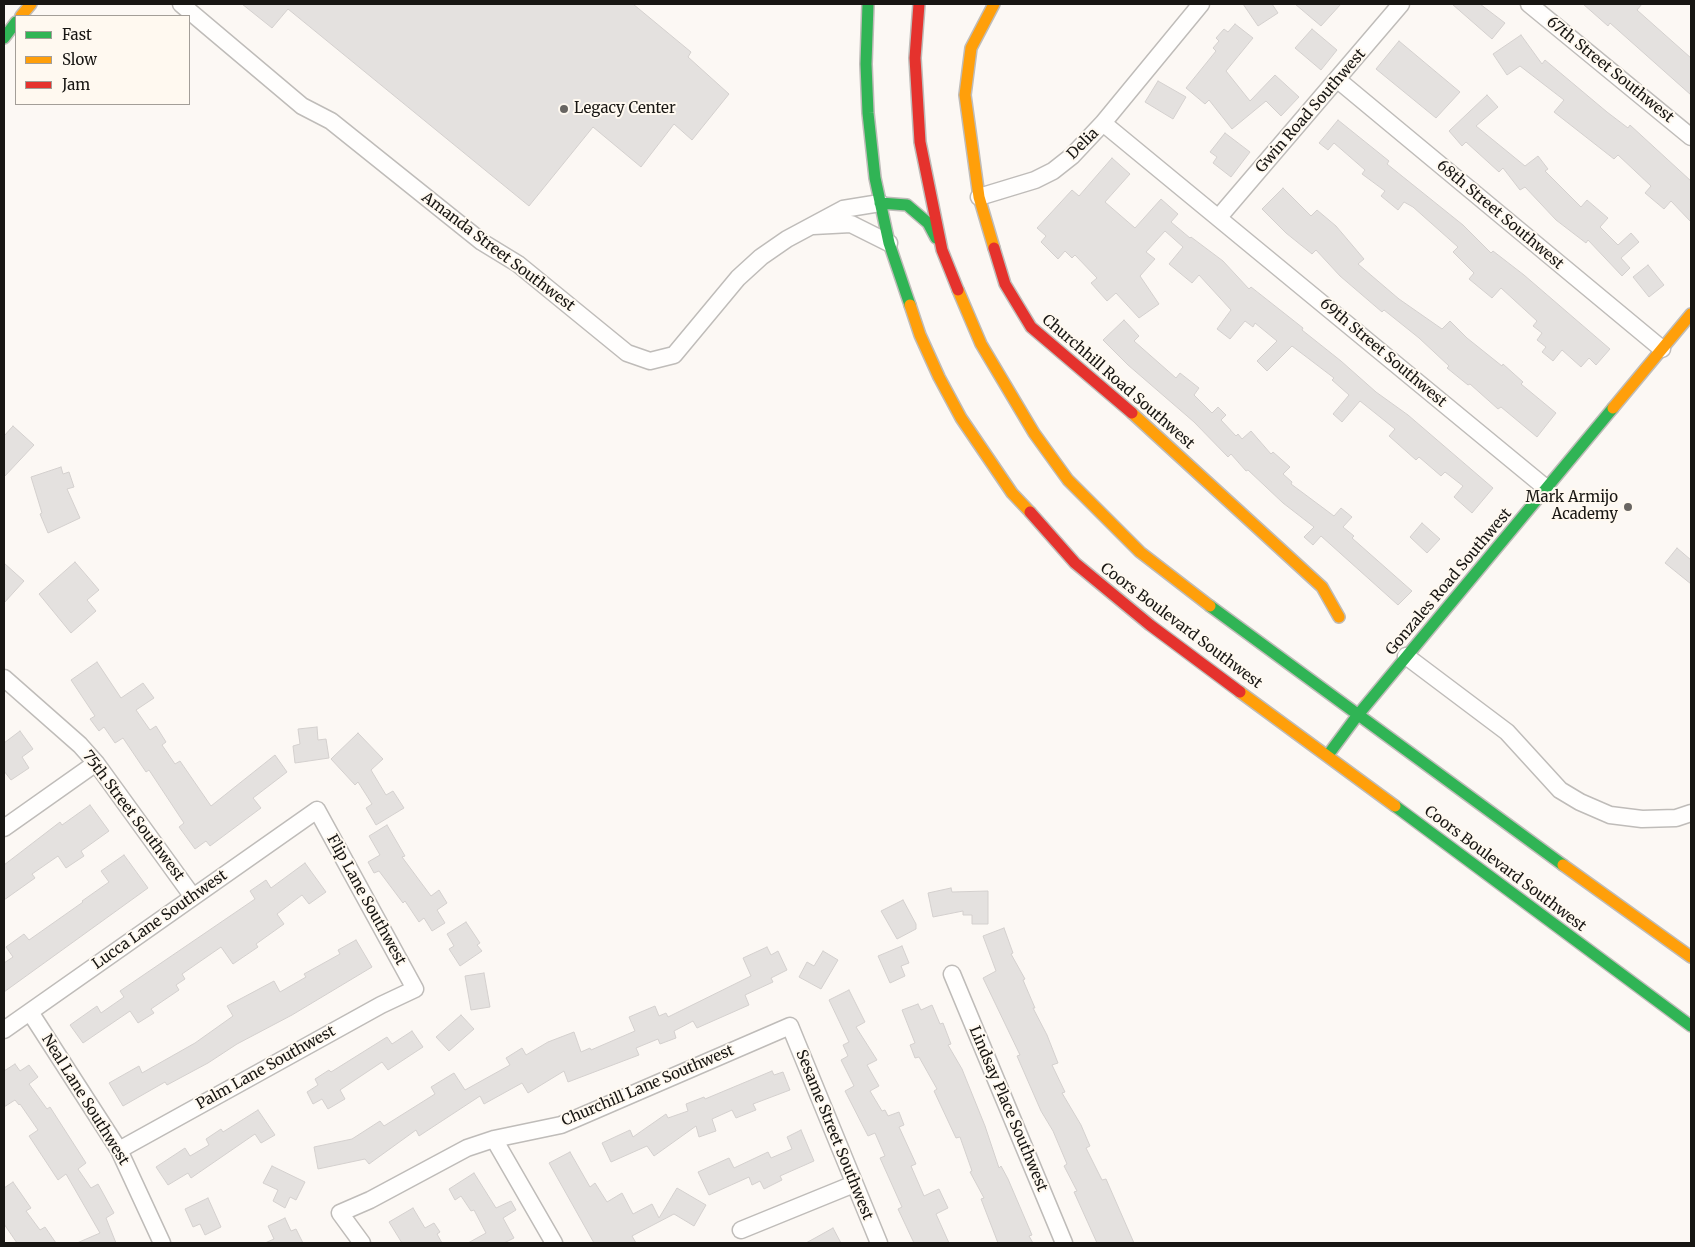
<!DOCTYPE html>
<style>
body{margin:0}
#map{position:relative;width:1695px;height:1247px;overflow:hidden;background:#fcf8f4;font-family:Merriweather,serif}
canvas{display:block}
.frame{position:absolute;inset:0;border:5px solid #181613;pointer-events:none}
.legend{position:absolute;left:15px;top:15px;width:175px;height:90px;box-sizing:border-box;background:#fff9f0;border:1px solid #a39e98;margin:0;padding:6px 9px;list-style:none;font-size:15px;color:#181613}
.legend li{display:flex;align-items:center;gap:10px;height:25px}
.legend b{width:25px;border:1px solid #a39e98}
</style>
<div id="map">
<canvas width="1695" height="1247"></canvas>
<div class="frame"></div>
<ul class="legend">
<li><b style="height:6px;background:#30b455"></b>Fast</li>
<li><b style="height:6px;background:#ff9f0a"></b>Slow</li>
<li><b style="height:6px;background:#e5322d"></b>Jam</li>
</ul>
</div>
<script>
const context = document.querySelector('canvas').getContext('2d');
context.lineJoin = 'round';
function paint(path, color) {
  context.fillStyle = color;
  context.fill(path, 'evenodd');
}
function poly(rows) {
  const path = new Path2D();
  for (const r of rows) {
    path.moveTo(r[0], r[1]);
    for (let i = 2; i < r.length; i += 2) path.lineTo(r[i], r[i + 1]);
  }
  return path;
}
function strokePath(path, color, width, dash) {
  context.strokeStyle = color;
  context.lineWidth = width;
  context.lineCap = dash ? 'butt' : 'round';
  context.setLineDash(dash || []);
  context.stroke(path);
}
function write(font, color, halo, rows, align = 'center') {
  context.font = font + ' Merriweather,serif';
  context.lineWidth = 4;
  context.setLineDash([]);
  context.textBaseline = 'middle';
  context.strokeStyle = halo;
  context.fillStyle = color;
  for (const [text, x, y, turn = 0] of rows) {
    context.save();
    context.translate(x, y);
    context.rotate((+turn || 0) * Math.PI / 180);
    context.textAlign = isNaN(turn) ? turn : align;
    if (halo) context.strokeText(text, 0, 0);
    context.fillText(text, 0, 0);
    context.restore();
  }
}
const building = poly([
 [242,4,633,4,691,52,688,57,729,94,692,140,674,124,641,167,593,127,529,206,288,9,272,28,242,4],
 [1243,4,1272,4,1278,13,1258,26,1243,4],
 [1295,4,1341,4,1321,26,1295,4],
 [1452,4,1480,4,1505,23,1492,39,1452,4],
 [1583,4,1642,4,1637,10,1691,58,1691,95,1610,23,1608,26,1583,4],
 [1235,24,1253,38,1226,71,1250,101,1275,75,1299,97,1281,116,1266,101,1232,129,1209,100,1205,104,1186,88,1216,51,1213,48,1219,41,1216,38,1224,29,1228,32,1235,24],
 [1312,29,1337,50,1321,70,1295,48,1312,29],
 [1521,35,1542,64,1545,60,1607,112,1628,128,1630,125,1691,181,1691,222,1671,201,1664,209,1645,193,1651,186,1618,155,1614,159,1554,112,1564,100,1520,66,1507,75,1493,54,1521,35],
 [1399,41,1460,92,1436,118,1376,69,1399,41],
 [1158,81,1186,97,1173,119,1145,102,1158,81],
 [1487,95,1498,107,1476,126,1525,166,1538,156,1548,169,1545,171,1581,207,1587,200,1608,218,1600,227,1618,245,1631,233,1639,242,1621,258,1630,268,1622,276,1588,240,1586,243,1556,220,1525,187,1520,190,1503,168,1499,172,1466,142,1462,146,1449,131,1487,95],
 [1338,120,1389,161,1387,164,1463,225,1491,253,1493,251,1524,275,1610,349,1596,365,1589,358,1581,367,1562,350,1553,361,1542,352,1546,347,1537,340,1542,333,1533,326,1537,321,1501,288,1492,298,1469,279,1474,273,1453,252,1458,247,1413,207,1404,202,1398,210,1381,196,1385,191,1362,174,1365,170,1334,143,1328,150,1319,143,1338,120],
 [1225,133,1250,152,1231,177,1213,163,1217,157,1210,152,1225,133],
 [1112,158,1130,174,1105,202,1135,228,1161,199,1178,214,1171,222,1190,238,1191,237,1223,261,1249,289,1251,287,1303,328,1302,330,1341,361,1376,392,1408,415,1493,488,1472,513,1454,497,1463,486,1445,472,1441,476,1419,457,1416,460,1389,436,1395,429,1360,401,1342,422,1333,414,1349,395,1332,380,1334,378,1292,346,1267,371,1257,361,1277,341,1255,323,1253,327,1245,321,1230,339,1217,329,1231,310,1199,275,1192,283,1169,264,1183,247,1165,231,1146,252,1155,259,1140,276,1159,304,1139,318,1116,293,1107,301,1091,283,1097,278,1075,255,1072,258,1065,251,1058,259,1041,242,1046,236,1037,228,1072,190,1079,196,1112,158],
 [1283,188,1311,216,1317,210,1336,226,1364,259,1358,264,1399,299,1442,329,1450,321,1467,338,1502,366,1503,364,1523,382,1521,384,1556,413,1537,437,1501,407,1498,409,1470,384,1468,385,1447,368,1449,366,1419,338,1384,310,1382,312,1340,276,1316,250,1312,254,1286,233,1262,209,1283,188],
 [1648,265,1664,285,1649,297,1633,277,1648,265],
 [1124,320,1139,336,1134,341,1176,378,1180,373,1199,388,1194,395,1212,413,1218,407,1226,415,1221,420,1236,436,1238,434,1242,439,1251,431,1271,454,1273,452,1290,467,1283,474,1292,482,1291,484,1334,516,1341,508,1352,517,1343,527,1354,536,1352,538,1412,591,1398,605,1321,536,1313,545,1304,537,1314,527,1283,503,1248,470,1246,471,1231,454,1228,457,1194,422,1128,365,1103,340,1124,320],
 [13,426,34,445,4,477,4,436,13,426],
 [61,467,63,474,69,472,74,487,67,489,80,518,48,533,40,514,42,513,31,477,61,467],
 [1422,523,1440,539,1427,553,1410,537,1422,523],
 [1677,548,1691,560,1691,584,1665,563,1677,548],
 [75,562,99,590,87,600,96,611,71,633,39,594,75,562],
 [4,563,24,581,4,603,4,563],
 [97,662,121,698,143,683,154,698,136,710,150,730,156,726,166,742,162,745,175,764,180,761,211,806,275,755,287,772,253,798,261,808,210,846,206,841,195,849,179,827,184,823,149,770,146,772,123,738,115,743,104,727,99,731,90,719,95,716,71,680,97,662],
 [317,727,318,740,326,739,329,758,295,763,293,746,300,744,298,729,317,727],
 [20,731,33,749,22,757,29,768,11,780,4,771,4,743,20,731],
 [358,733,383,759,371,770,386,795,393,791,404,808,376,825,366,808,372,804,358,782,355,785,331,759,358,733],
 [90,805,109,831,81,851,84,856,66,868,58,856,32,874,35,878,4,900,4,865,60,822,62,825,90,805],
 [387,825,405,856,402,857,431,896,439,890,447,903,437,910,445,923,432,931,424,918,419,922,405,901,403,903,379,871,374,873,368,862,380,855,369,836,387,825],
 [124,855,148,888,4,992,4,963,13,957,6,947,24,934,29,940,83,902,82,901,109,882,101,871,124,855],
 [305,863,326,892,309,904,302,895,277,914,284,924,256,944,258,947,233,964,221,947,182,974,185,979,176,985,179,990,151,1009,154,1013,138,1023,130,1011,83,1043,70,1025,97,1006,101,1013,124,997,120,991,255,899,250,891,266,880,271,888,305,863],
 [951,888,952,892,988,891,988,924,972,924,972,915,963,915,963,911,933,917,928,893,951,888],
 [903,900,916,924,916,929,897,939,881,911,903,900],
 [466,922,480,943,477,945,482,951,460,966,449,949,454,946,447,934,466,922],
 [1004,928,1013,953,1011,954,1025,979,1023,980,1035,1008,1033,1008,1047,1035,1058,1063,1052,1065,1065,1092,1062,1093,1081,1125,1090,1146,1086,1148,1102,1180,1106,1179,1134,1243,1097,1243,1074,1192,1077,1191,1064,1166,1067,1164,1053,1131,1041,1111,1017,1056,1020,1055,983,978,996,971,983,936,1004,928],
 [356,940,372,967,292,1015,237,1044,208,1063,167,1085,165,1082,123,1106,109,1083,139,1066,142,1073,195,1043,233,1016,227,1006,274,981,280,992,306,977,304,974,340,954,338,950,356,940],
 [902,946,909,963,901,966,905,976,890,983,878,956,902,946],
 [767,947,771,955,778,951,787,970,771,978,773,982,745,995,749,1005,697,1028,693,1021,674,1031,676,1038,660,1044,658,1039,636,1048,639,1055,568,1082,564,1071,528,1093,522,1083,484,1104,480,1096,419,1136,416,1130,369,1164,365,1159,318,1169,314,1147,352,1139,380,1121,384,1126,435,1094,431,1087,454,1073,465,1090,510,1065,506,1058,522,1048,526,1055,548,1042,574,1032,581,1052,590,1048,591,1050,635,1031,629,1017,655,1006,659,1016,666,1013,668,1017,751,976,743,958,767,947],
 [823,951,838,960,821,989,799,977,807,962,814,966,823,951],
 [484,973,490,1007,471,1010,465,976,484,973],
 [849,990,865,1022,856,1027,877,1060,867,1065,879,1086,870,1091,882,1111,885,1110,888,1116,899,1112,904,1125,899,1127,916,1164,911,1166,924,1196,939,1189,948,1208,936,1214,949,1243,914,1243,898,1209,902,1207,880,1158,885,1156,875,1133,868,1136,845,1091,854,1086,841,1060,848,1056,843,1045,849,1042,829,1000,849,990],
 [918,1004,921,1010,932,1005,940,1024,943,1023,951,1044,948,1045,962,1069,985,1126,999,1168,1001,1166,1008,1179,1032,1235,1029,1236,1033,1243,998,1243,981,1199,984,1198,970,1172,972,1171,960,1137,956,1138,934,1091,937,1089,919,1057,915,1058,910,1045,915,1043,902,1010,918,1004],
 [461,1015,474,1029,449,1051,436,1037,461,1015],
 [412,1031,423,1047,388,1070,382,1062,340,1090,345,1099,328,1109,322,1099,313,1104,307,1092,318,1085,315,1079,329,1070,331,1072,387,1037,392,1044,412,1031],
 [15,1064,20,1071,29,1065,38,1077,29,1084,47,1109,50,1107,86,1163,78,1169,91,1188,98,1184,114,1213,106,1218,116,1243,77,1243,100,1233,66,1174,58,1180,29,1136,38,1130,20,1104,19,1105,15,1100,4,1107,4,1071,15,1064],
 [772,1071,774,1075,783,1072,790,1090,753,1104,756,1110,736,1118,732,1110,712,1119,716,1131,699,1137,696,1126,654,1156,647,1146,611,1162,602,1143,630,1130,633,1137,666,1114,668,1118,688,1111,686,1104,704,1097,705,1099,772,1071],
 [258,1110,275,1135,261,1143,255,1134,191,1178,188,1173,168,1185,156,1167,185,1148,190,1156,209,1145,206,1139,221,1129,223,1132,258,1110],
 [801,1130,814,1161,780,1176,782,1180,764,1189,760,1181,752,1185,749,1177,709,1195,698,1172,729,1158,734,1168,768,1152,771,1158,792,1149,787,1137,801,1130],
 [570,1152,590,1187,595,1183,607,1202,622,1193,633,1214,652,1204,659,1218,677,1188,706,1205,694,1226,674,1214,632,1236,636,1243,594,1243,549,1163,570,1152],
 [272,1166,305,1182,296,1200,290,1197,285,1208,273,1201,278,1190,263,1183,272,1166],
 [474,1173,496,1208,511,1201,516,1210,503,1218,514,1238,504,1243,468,1243,486,1233,474,1210,471,1211,461,1196,455,1200,449,1189,474,1173],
 [13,1182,31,1208,26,1211,40,1230,45,1227,56,1243,17,1243,4,1224,4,1188,13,1182],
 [208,1198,221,1227,205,1235,200,1224,193,1227,185,1209,208,1198],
 [413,1208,425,1228,434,1223,440,1232,437,1234,442,1243,402,1243,389,1222,413,1208],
 [285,1218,291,1231,296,1229,303,1243,265,1243,274,1239,268,1226,285,1218],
 [833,1228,841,1243,806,1243,833,1228]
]);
const street = poly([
 [181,4,302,106,331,121,482,242,518,264,627,353,650,361,674,355,738,278,761,257,787,239,843,209,880,203],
 [1529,4,1691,137],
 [1338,80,1662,349],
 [1103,123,1546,488],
 [979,197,1035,180,1053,171,1072,156,1103,123,1201,4],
 [1219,217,1401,4],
 [813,226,851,224,889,243],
 [1406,656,1507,732,1560,790,1580,802,1610,815,1642,819,1676,818,1691,813],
 [4,678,80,745,96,763,193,897],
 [4,828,96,763],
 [952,974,1064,1243],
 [30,1012,119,1150,162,1243],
 [4,1030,317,810,415,989,381,1005,119,1150],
 [494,1139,554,1243],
 [741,1230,854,1184],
 [362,1243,340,1213,370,1200,467,1148,494,1139,561,1125,790,1026,879,1243]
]);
const fast = poly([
 [868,4,866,64,868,113,875,178,889,243,910,305],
 [4,38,16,22],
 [880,203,907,205,928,223,936,238],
 [1210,606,1563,865],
 [1328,755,1357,716,1613,408],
 [1395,806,1691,1026]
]);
const slow = poly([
 [994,4,971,48,965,95,979,197,994,248],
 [21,16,31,4],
 [958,290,981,344,1034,433,1068,480,1140,552,1210,606],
 [910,305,920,335,939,377,961,418,1012,493,1030,512],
 [1613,408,1691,314],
 [1132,413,1322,587,1339,617],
 [1240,692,1395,806],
 [1563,865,1691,957]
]);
const jam = poly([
 [919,4,915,58,920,142,942,250,958,290],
 [994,248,1005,284,1031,327,1132,413],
 [1030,512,1075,563,1150,625,1240,692]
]);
const markers = [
 [564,109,5,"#686562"],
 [1628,507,5,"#686562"]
];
const streetNames = [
 ["67th Street Southwest",1610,70,39],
 ["Gwin Road Southwest",1311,111,-49],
 ["Delia",1083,144,-45],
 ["68th Street Southwest",1500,215,40],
 ["Amanda Street Southwest",498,252,37],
 ["69th Street Southwest",1383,353,40],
 ["Churchhill Road Southwest",1118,382,41],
 ["Gonzales Road Southwest",1449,582,-50],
 ["Coors Boulevard Southwest",1181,626,37],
 ["75th Street Southwest",133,816,53],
 ["Coors Boulevard Southwest",1505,869,37],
 ["Flip Lane Southwest",366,900,61],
 ["Lucca Lane Southwest",160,920,-35],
 ["Palm Lane Southwest",266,1068,-29],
 ["Churchill Lane Southwest",648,1086,-23],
 ["Neal Lane Southwest",85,1100,58],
 ["Lindsay Place Southwest",1008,1109,67],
 ["Sesame Street Southwest",834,1135,68]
];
const poiNames = [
 ["Legacy Center",574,109],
 ["Mark Armijo",1618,498,"right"],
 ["Academy",1618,515,"right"]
];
paint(building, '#e4e1df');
strokePath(building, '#d4d0ce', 1);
strokePath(street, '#bfbcb9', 19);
strokePath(fast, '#bfbcb9', 14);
strokePath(slow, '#bfbcb9', 14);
strokePath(jam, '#bfbcb9', 14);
strokePath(street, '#fffefd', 16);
strokePath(fast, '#30b455', 11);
strokePath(slow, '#ff9f0a', 11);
strokePath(jam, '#e5322d', 11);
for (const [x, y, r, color] of markers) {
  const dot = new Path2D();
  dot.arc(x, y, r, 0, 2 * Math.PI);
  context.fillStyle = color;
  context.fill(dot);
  strokePath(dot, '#fff9f0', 2);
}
write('15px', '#181613', '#fff9f0', streetNames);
write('15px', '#181613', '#fff9f0', poiNames, 'left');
</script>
